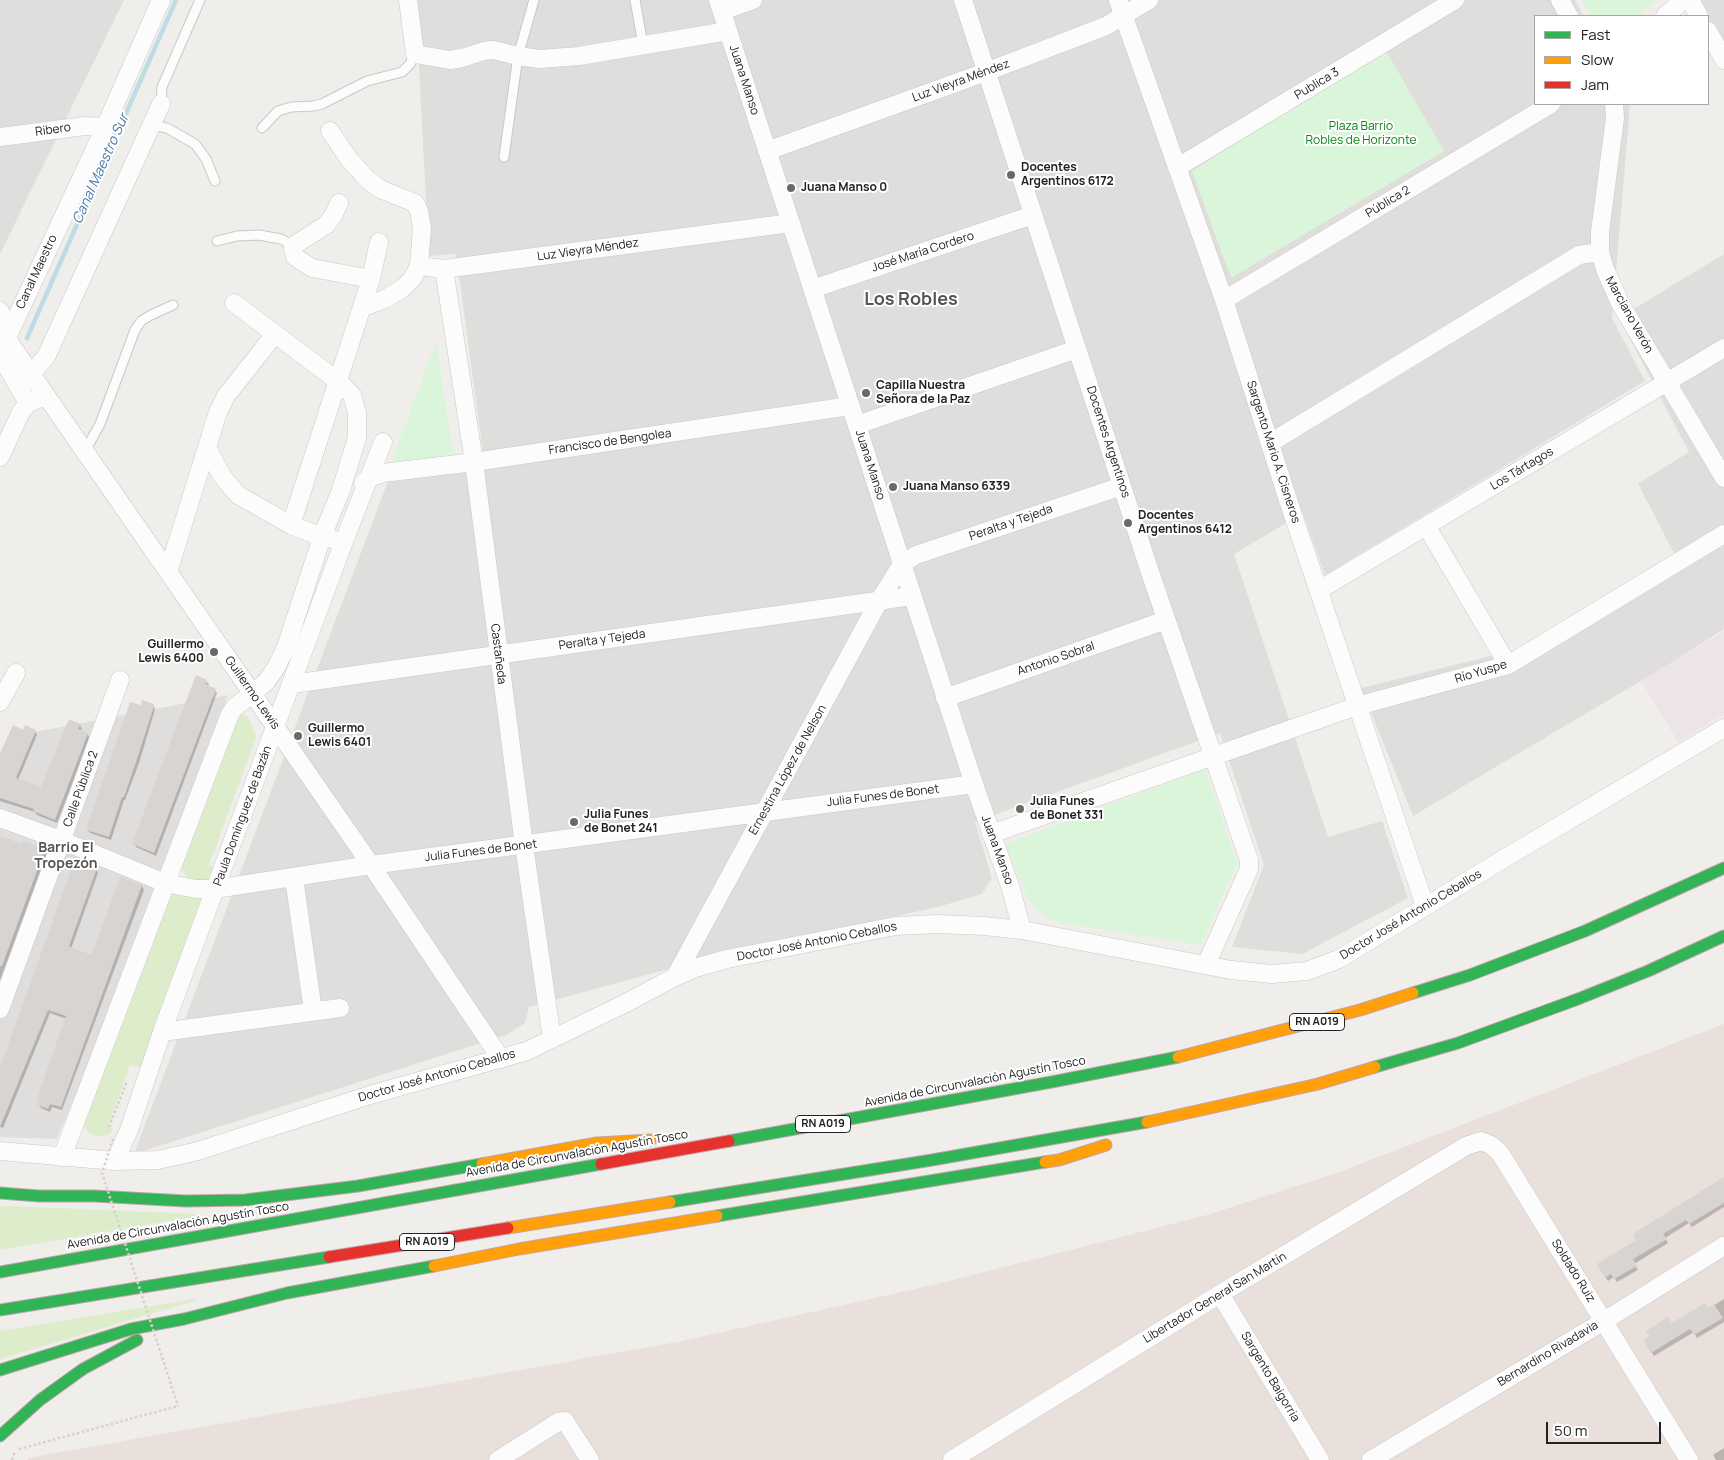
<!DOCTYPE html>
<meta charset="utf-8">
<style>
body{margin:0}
#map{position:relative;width:1724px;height:1460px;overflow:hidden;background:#f0eeeb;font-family:Manrope,sans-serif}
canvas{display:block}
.legend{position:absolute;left:1534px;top:15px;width:175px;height:90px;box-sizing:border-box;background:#fff;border:1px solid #a7a7a7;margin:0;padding:6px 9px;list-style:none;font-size:15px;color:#222}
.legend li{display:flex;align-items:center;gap:10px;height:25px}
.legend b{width:25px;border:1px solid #a7a7a7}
.scale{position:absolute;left:1546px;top:1422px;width:115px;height:22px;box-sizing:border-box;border:2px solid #222;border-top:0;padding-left:6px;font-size:15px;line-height:18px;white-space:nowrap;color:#222;-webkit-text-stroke:4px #fff;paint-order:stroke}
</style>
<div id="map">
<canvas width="1724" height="1460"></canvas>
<ul class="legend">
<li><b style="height:6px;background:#30b455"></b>Fast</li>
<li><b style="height:6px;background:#ff9f0a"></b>Slow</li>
<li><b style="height:6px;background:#e5322d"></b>Jam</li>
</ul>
<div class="scale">50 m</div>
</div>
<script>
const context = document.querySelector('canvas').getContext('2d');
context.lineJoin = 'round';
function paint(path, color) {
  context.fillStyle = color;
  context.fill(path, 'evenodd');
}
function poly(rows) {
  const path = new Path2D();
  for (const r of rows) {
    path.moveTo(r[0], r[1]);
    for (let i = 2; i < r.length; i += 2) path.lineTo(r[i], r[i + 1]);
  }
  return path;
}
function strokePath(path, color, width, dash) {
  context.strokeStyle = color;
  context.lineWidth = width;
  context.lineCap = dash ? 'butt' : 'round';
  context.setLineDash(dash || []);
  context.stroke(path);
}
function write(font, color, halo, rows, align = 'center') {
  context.font = font + ' Manrope,sans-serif';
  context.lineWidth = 4;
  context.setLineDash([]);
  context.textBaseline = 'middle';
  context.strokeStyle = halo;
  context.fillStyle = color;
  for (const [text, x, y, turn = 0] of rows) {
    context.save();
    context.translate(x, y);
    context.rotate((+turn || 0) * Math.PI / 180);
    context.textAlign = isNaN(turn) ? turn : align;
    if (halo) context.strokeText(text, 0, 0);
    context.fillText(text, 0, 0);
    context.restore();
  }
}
const residential = poly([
 [0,0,124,0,0,254],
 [412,0,1575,0,1584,16,1535,16,1535,104,1628,104,1630,107,1612,318,1645,381,1325,575,1303,513,1234,554,1328,837,1382,821,1408,898,1302,954,1232,947,1264,865,1220,733,975,822,992,878,982,894,938,907,730,952,529,1007,525,1023,506,1035,134,1154,388,481,485,467,456,254,429,256,418,49],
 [1682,0,1724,0,1724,60,1708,37,1708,16,1693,16],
 [1724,254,1724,629,1666,666,1413,816,1361,688,1515,650,1674,553,1638,484,1689,452,1619,318],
 [228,695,165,883,57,1139,0,1137,0,764,14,736]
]);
const industrial = poly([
 [1724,631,1724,714,1678,742,1641,681]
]);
const military = poly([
 [1724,1024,1724,1460,28,1460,28,1458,682,1341,941,1283,1207,1215,1339,1172]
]);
const grass = poly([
 [239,714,247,716,254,730,256,738,209,865,215,868,211,878,203,881,188,878,178,864],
 [174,891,201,894,202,899,142,1068,130,1065,108,1126,113,1128,110,1134,100,1136,94,1135,88,1132,83,1124,164,901],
 [0,1206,8,1206,199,1214,198,1216,0,1250],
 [195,1299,197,1300,0,1359,0,1331]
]);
const park = poly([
 [1582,0,1654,0,1639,16,1591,16],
 [1385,49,1444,151,1231,278,1192,171],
 [436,342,453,454,391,464],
 [1205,769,1237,863,1201,945,1062,923,1049,918,1038,910,1028,898,1005,844]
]);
const shadow = poly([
 [206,681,209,684,208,687,215,690,217,693,156,856,136,847,134,844],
 [153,705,155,708,154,713,139,763,125,800,124,800,111,840,90,833,88,830,142,706],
 [80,725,82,729,80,731,87,734,90,738,57,823,37,815,35,812,0,801,0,769,24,732,35,731,37,735,18,780,42,788],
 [0,837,23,845,44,850,47,854,0,980],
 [96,869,98,873,71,949,93,957,121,879,142,886,144,890,62,1110,52,1107,50,1112,41,1108,38,1104,67,1019,50,1013,3,1128,0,1127,0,1071],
 [1724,1178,1724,1207,1692,1227,1689,1223,1665,1238,1668,1243,1634,1264,1638,1270,1617,1282,1614,1277,1608,1281,1598,1265,1638,1240],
 [1724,1299,1724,1322,1697,1338,1694,1332,1654,1356,1644,1340,1671,1325,1708,1309],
 [1724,1448,1724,1460,1716,1460,1713,1455]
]);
const stream = poly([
 [27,338,176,0]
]);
const building = poly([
 [196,675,207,680,205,684,216,689,154,853,132,844],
 [142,700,154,704,153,709,137,759,124,797,122,797,109,837,86,830,130,702,141,705],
 [69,719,80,724,78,729,88,733,55,820,33,811,34,809,0,798,0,753,13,725,23,730,25,725,36,730,16,778,41,787],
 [0,836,22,844,23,841,45,849,2,966,0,966],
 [75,859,97,868,69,946,80,951,92,955,120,877,142,885,61,1107,50,1104,48,1109,37,1105,39,1100,37,1099,66,1016,48,1010,0,1127,0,1068],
 [1724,1177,1724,1203,1689,1224,1686,1220,1663,1234,1667,1239,1633,1259,1637,1266,1614,1279,1611,1274,1605,1278,1597,1264,1636,1240,1633,1234],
 [1705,1303,1708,1308,1714,1304,1723,1318,1694,1335,1690,1329,1651,1353,1643,1340,1649,1336,1646,1331,1668,1317,1672,1323]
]);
const path = poly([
 [109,1127,127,1081],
 [19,1449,178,1406],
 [12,1460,15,1452]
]);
const lane = poly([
 [635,0,643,45],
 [161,104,162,87,200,0],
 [151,125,167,128,195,144,206,159,215,181],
 [262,128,278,111,291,107,313,106,322,104,367,81,402,72,410,64,415,54],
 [504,157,518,56,534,0],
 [217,241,237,236,259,235,281,239,295,247],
 [85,451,100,424,135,330,141,321,151,315,173,305]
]);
const street = poly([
 [408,0,415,54,450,60,462,58,484,51,493,50,518,56,540,59,579,56,728,31],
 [718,0,974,784,1011,889,1022,930],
 [963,0,1151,575,1249,860,1249,869,1206,965],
 [1118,0,1224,300,1288,500,1425,906],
 [1560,0,1569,16],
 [1690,0,1699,16],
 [722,11,753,0],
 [1665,16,1683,0],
 [1708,31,1724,60],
 [1614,104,1615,118,1600,232,1600,252,1605,269,1620,303,1724,478],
 [330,131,349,159,367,179,380,189,415,203,419,211,422,228,419,266],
 [0,137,85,126,105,127],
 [767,151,986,72,1106,26,1149,0],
 [1178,167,1455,0],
 [339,203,333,216,326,225,296,244,293,249,295,257,312,268,371,279],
 [444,269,474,462,524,845,552,1039],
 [812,289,1033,215],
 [1224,300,1551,104],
 [363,307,385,299,403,288,412,279,419,266,444,269,791,223],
 [0,311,6,338],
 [0,329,371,865,501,1059],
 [0,353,105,127,161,0],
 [0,355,28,403],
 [31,374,46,357,161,104],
 [857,425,1077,349],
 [1270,443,1579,255,1600,252],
 [208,449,222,476,238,495,291,525,322,537,332,539],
 [0,457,21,412,28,403,46,396],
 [363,483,369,478,383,473,474,462,850,406],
 [291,525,371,279,379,242],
 [1427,527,1508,665],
 [168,572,218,412,226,396,275,334],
 [1319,590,1724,348],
 [292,684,912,596],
 [945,698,1166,620],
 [0,702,16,673],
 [0,818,63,841,165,883,196,889,215,889,371,865,974,784],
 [991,834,1357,706,1508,665,1724,534],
 [294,878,313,1011],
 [675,977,879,601,902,564,916,555,1122,486],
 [0,1009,120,680],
 [162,1032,340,1008],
 [0,1151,115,1161,158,1160,198,1151,370,1095,527,1051,626,1003,675,977,695,968,727,959,896,926,938,924,984,926,1022,930,1231,970,1272,974,1307,971,1339,959,1505,858,1724,728],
 [62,1157,230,714,235,707,252,694,266,682,277,666,286,647,322,537,341,490,357,438,357,413,352,395,339,382,234,303],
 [115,1161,129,1130,162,1032,215,889,344,541,383,442],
 [1220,1294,1320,1460],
 [498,1460,558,1422,565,1421,590,1460],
 [952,1460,1220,1294,1466,1146,1481,1141,1491,1145,1500,1153,1689,1460],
 [1371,1460,1604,1321,1724,1246]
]);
const fast = poly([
 [1413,993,1470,975,1585,931,1724,868],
 [1375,1067,1458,1043,1578,999,1648,971,1724,936],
 [729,1141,1057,1081,1178,1057],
 [0,1193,39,1196,94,1196,186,1201,245,1200,358,1186,482,1164],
 [670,1202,932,1160,1147,1122],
 [717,1216,1045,1162],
 [0,1272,601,1164],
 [0,1310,329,1257],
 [0,1370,131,1329,184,1319,287,1293,434,1266],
 [0,1436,40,1400,83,1369,137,1340]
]);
const slow = poly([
 [1178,1057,1360,1010,1413,993],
 [1147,1122,1318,1084,1375,1067],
 [1045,1162,1059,1160,1106,1145],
 [482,1164,597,1143,651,1140],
 [508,1228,670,1202],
 [434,1266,519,1249,717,1216]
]);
const jam = poly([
 [601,1164,729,1141],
 [329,1257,508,1228]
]);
const pathBridge = poly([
 [113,1139,102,1173,178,1406]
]);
const markers = [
 [1011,175,5,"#6a6968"],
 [791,188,5,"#6a6968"],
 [866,393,5,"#6a6968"],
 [893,487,5,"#6a6968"],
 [1128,523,5,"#6a6968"],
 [214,652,5,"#6a6968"],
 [298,736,5,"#6a6968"],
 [1020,809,5,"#6a6968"],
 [574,822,5,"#6a6968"]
];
const shields = [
 [1317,1022,55],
 [823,1124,55],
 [427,1242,55]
];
const shieldNames = [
 ["RN A019",1317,1022],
 ["RN A019",823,1124],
 ["RN A019",427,1242]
];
const streetNames = [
 ["Juana Manso",744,80,72],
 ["Luz Vieyra Méndez",961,81,-20],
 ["Publica 3",1317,84,-31],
 ["Ribero",53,130,-8],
 ["Pública 2",1388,202,-31],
 ["Luz Vieyra Méndez",588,250,-8],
 ["José María Cordero",923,252,-18],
 ["Canal Maestro",37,272,-65],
 ["Marciano Verón",1629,315,61],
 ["Francisco de Bengolea",610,442,-8],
 ["Docentes Argentinos",1108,442,72],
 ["Sargento Mario A. Cisneros",1273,452,72],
 ["Juana Manso",870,465,72],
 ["Los Tártagos",1522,469,-31],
 ["Peralta y Tejeda",1011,523,-19],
 ["Peralta y Tejeda",602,640,-8],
 ["Castañeda",498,654,83],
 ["Antonio Sobral",1056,659,-19],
 ["Río Yuspe",1481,672,-17],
 ["Guillermo Lewis",252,693,55],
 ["Ernestina López de Nelson",788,770,-61],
 ["Calle Pública 2",81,789,-70],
 ["Julia Funes de Bonet",883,796,-7],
 ["Paula Domínguez de Bazán",243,816,-70],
 ["Juana Manso",997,850,70],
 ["Julia Funes de Bonet",481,851,-7],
 ["Doctor José Antonio Ceballos",1411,915,-31],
 ["Doctor José Antonio Ceballos",817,942,-11],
 ["Doctor José Antonio Ceballos",437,1076,-16],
 ["Avenida de Circunvalación Agustín Tosco",975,1082,-11],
 ["Avenida de Circunvalación Agustín Tosco",577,1154,-10],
 ["Avenida de Circunvalación Agustín Tosco",178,1226,-10],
 ["Soldado Ruiz",1573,1271,58],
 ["Libertador General San Martín",1215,1298,-31],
 ["Bernardino Rivadavia",1548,1354,-31],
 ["Sargento Baigorria",1270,1377,59]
];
const parkNames = [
 ["Plaza Barrio",1361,127],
 ["Robles de Horizonte",1361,141]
];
const poiNames = [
 ["Docentes",1021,168],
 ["Argentinos 6172",1021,182],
 ["Juana Manso 0",801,188],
 ["Capilla Nuestra",876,386],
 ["Señora de la Paz",876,400],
 ["Juana Manso 6339",903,487],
 ["Docentes",1138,516],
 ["Argentinos 6412",1138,530],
 ["Guillermo",204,645,"right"],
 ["Lewis 6400",204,659,"right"],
 ["Guillermo",308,729],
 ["Lewis 6401",308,743],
 ["Julia Funes",1030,802],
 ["de Bonet 331",1030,816],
 ["Julia Funes",584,815],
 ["de Bonet 241",584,829]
];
const waterNames = [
 ["Canal Maestro Sur",101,169,-66]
];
const neighbourhoodNames = [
 ["Barrio El",66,848],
 ["Tropezón",66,864]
];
const districtNames = [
 ["Los Robles",911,300]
];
paint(residential, '#dfdedc');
paint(industrial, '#ede4e9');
paint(military, '#eae0db');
paint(grass, '#ddeccb');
paint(park, '#daf5da');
paint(shadow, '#0003');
strokePath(stream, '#bfdbe3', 4.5);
paint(building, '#d7d4d2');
strokePath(lane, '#c9c8c7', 11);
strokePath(street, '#c9c8c7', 19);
strokePath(fast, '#c5a2ac', 13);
strokePath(slow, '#c5a2ac', 13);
strokePath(jam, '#c5a2ac', 13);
strokePath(path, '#dccecd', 2.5, [2.5, 2.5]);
strokePath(lane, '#fdfcfc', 9);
strokePath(street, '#fdfcfc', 18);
strokePath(fast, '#30b455', 11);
strokePath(slow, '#ff9f0a', 11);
strokePath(jam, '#e5322d', 11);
strokePath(pathBridge, '#dccecd', 2.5, [2.5, 2.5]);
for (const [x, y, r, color] of markers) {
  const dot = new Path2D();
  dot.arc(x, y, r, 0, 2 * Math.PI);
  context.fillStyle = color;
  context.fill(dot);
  strokePath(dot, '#fff', 2);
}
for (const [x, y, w] of shields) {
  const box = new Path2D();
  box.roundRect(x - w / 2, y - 8.5, w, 17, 4);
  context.fillStyle = '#fff';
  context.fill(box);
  strokePath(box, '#222', 1);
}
write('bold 11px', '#222', null, shieldNames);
write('12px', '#222', '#fff', streetNames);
write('12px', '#0c8416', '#fff', parkNames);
write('bold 12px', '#222', '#fff', poiNames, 'left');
write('italic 14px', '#4a7aab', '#fff', waterNames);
write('bold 14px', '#555', '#fff', neighbourhoodNames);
write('bold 18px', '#555', '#fff', districtNames);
</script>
